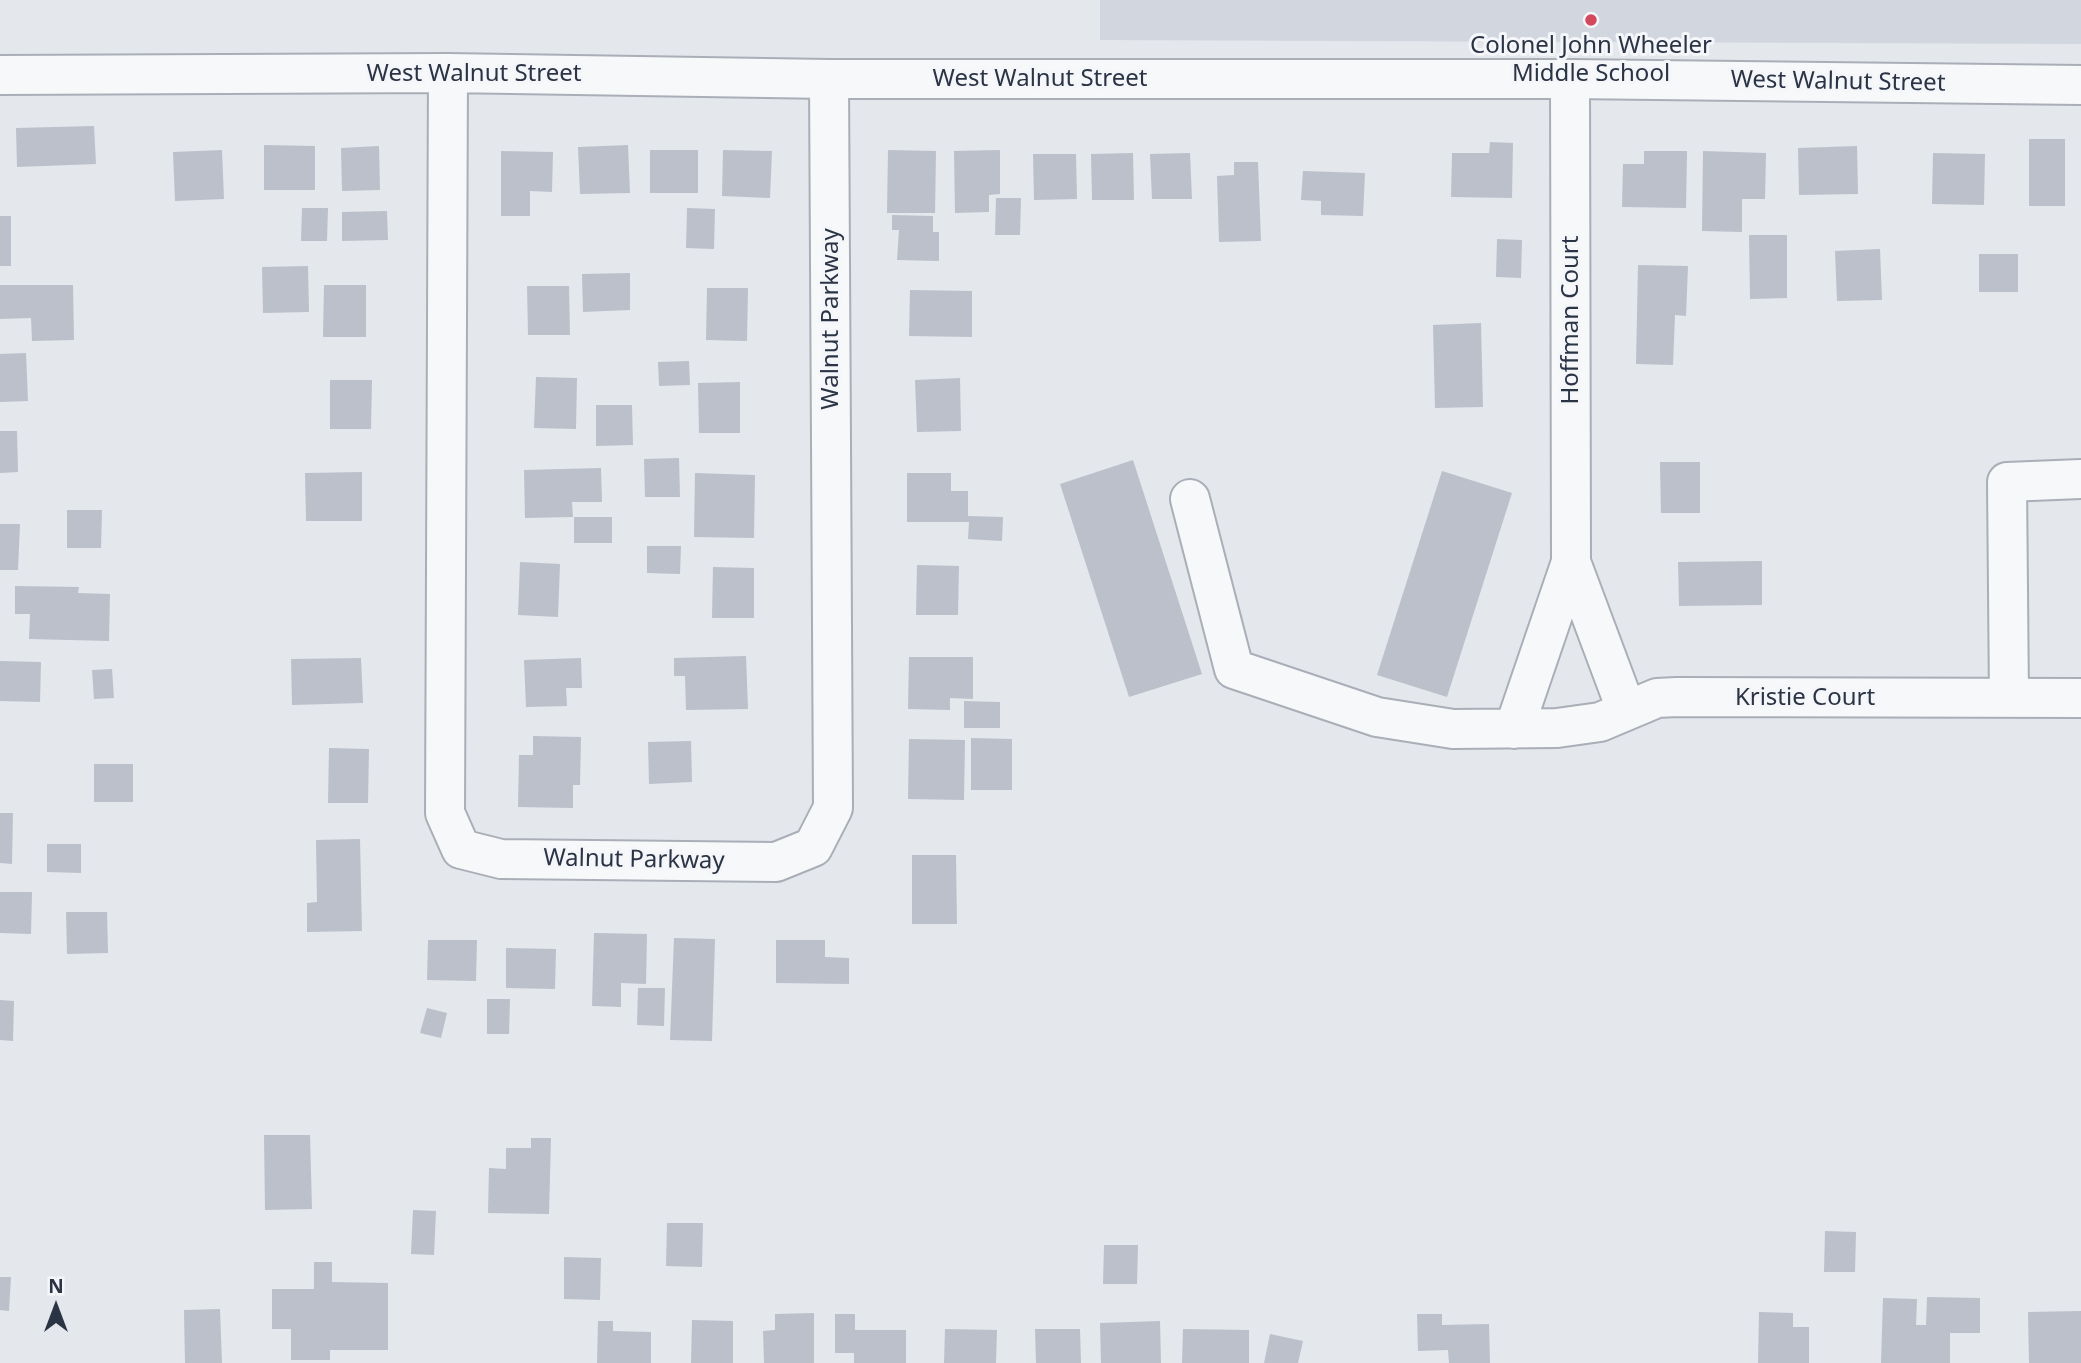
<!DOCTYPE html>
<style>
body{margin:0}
#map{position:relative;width:2081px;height:1363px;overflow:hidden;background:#e4e7ec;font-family:"Noto Sans",sans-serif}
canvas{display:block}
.north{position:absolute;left:21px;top:1272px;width:70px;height:70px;-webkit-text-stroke:5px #f4f6f9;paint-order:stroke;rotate:0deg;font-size:19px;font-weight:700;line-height:28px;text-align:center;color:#2b3445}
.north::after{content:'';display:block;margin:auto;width:24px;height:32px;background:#2b3445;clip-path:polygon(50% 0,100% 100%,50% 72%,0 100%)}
</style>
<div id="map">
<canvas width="2081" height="1363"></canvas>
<div class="north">N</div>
</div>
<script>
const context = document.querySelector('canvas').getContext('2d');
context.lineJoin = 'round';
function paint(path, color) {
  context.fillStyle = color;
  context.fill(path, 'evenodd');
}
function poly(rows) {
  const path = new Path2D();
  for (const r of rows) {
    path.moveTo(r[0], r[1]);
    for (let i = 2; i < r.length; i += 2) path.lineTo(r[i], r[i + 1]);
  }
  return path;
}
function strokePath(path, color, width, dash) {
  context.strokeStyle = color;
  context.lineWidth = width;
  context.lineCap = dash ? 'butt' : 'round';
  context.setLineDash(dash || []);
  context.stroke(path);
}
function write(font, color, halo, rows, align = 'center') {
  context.font = font + ' "Noto Sans",sans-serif';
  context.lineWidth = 6;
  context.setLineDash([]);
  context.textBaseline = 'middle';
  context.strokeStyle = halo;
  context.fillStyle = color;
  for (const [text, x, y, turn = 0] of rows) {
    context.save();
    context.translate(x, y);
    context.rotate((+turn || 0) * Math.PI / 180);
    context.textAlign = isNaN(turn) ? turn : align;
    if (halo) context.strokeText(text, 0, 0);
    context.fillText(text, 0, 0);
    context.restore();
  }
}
const built = poly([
 [1100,0,2081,0,2081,44,1100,40]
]);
const building = poly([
 [94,126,96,164,17,167,16,128],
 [2029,139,2065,139,2065,206,2029,206],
 [1490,142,1513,143,1512,198,1451,197,1452,153,1489,153],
 [264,145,315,146,315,190,264,190],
 [628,145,630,193,580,194,578,147],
 [379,146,380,190,342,191,341,148],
 [1857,146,1858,194,1799,195,1798,148],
 [222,150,224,199,175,201,173,152],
 [650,150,698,150,698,193,650,193],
 [723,150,772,151,770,198,722,196],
 [888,150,936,151,935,213,887,213],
 [1000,150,1000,194,989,195,989,212,955,213,954,151],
 [501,151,553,152,552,192,530,191,530,216,501,216],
 [1644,151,1687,151,1686,208,1622,207,1623,164,1644,164],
 [1703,151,1766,153,1765,199,1742,199,1742,232,1702,231],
 [1133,153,1134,200,1092,200,1091,154],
 [1190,153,1192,199,1152,199,1150,154],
 [1933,153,1985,154,1984,205,1932,204],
 [1033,154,1076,154,1077,199,1034,200],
 [1234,162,1258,162,1261,241,1219,242,1217,176,1234,175],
 [1303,171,1365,173,1363,216,1321,215,1321,201,1301,200],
 [996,198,1021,198,1020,235,995,235],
 [302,208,328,208,327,241,301,241],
 [687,208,715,209,714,249,686,248],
 [387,211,388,240,342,241,342,212],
 [892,215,933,216,933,232,939,232,939,261,897,260,899,230,892,230],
 [0,216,11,216,11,266,0,266],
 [1749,235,1787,235,1787,298,1750,299],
 [1497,239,1522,240,1521,278,1496,277],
 [1880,249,1882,300,1837,301,1835,251],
 [1979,254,2018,254,2018,292,1979,292],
 [1638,265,1688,266,1686,316,1675,315,1673,365,1636,364],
 [308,266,309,312,263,313,262,267],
 [630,273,630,310,583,312,582,274],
 [0,285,73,285,74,340,32,341,31,318,0,319],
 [324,285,366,285,366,337,323,337],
 [527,286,569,286,570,335,528,335],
 [707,288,748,288,747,341,706,340],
 [910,290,972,291,972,337,909,336],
 [1481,323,1483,407,1435,408,1433,325],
 [26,353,28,401,0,402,0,354],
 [689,361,690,385,659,386,658,362],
 [536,377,577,378,576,429,534,428],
 [960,378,961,431,917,432,915,380],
 [330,380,372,380,371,429,330,429],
 [740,382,740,433,699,433,698,383],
 [596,405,632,405,633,445,596,446],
 [0,431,17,431,18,472,0,473],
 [679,458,680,497,645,497,644,459],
 [1133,460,1202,674,1129,697,1060,484],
 [1660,462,1700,462,1700,513,1661,513],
 [601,468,602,502,572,502,573,517,525,518,524,470],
 [1442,471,1512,493,1447,697,1377,675],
 [362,472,362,521,306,521,305,473],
 [695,473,755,475,754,538,694,537],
 [907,473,951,473,951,491,968,491,968,516,1003,517,1002,541,968,539,969,522,907,522],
 [67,510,102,510,101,548,67,548],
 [574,517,612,517,612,543,574,543],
 [0,524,20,524,18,570,0,570],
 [647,546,681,546,680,574,647,573],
 [1762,561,1762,605,1679,606,1678,562],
 [520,562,560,564,558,617,518,615],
 [917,565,959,566,958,615,916,615],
 [713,567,754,568,754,618,712,618],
 [15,586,79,587,78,593,110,594,109,641,29,639,30,614,15,614],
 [746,656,748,709,686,710,685,676,674,676,674,658],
 [909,657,973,657,973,699,950,698,950,710,908,709],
 [361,658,363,703,292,705,291,659],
 [581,658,582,688,566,688,567,706,526,707,524,660],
 [0,661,41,662,40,702,0,701],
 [112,669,114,698,94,699,92,670],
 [964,701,1000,702,1000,728,964,728],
 [533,736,581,737,580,785,573,785,573,808,518,807,519,755,533,755],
 [971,738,1012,739,1012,790,971,790],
 [909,739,965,740,964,800,908,799],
 [691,741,692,782,649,784,648,742],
 [329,748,369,749,368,803,328,803],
 [94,764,133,764,133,802,94,802],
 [0,813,13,813,12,864,0,863],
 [360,839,362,931,307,932,307,903,317,902,316,840],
 [47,844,81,844,81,873,47,872],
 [912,855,956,855,957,924,912,924],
 [0,892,32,892,31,934,0,933],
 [66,912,107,912,108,953,67,954],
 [594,933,647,934,646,984,621,983,621,1007,592,1006],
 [674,938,715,939,712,1041,670,1040],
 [428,940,477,940,476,981,427,980],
 [776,940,825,940,825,957,849,958,849,984,776,983],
 [506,948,556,949,555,989,506,988],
 [638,988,665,988,664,1026,637,1025],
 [487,999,510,999,509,1034,487,1034],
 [0,1000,14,1001,13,1041,0,1040],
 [427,1008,447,1013,441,1038,420,1033],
 [264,1135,310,1135,312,1209,265,1210],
 [531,1138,551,1138,549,1214,488,1213,489,1168,506,1169,506,1148,531,1148],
 [413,1210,436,1211,434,1255,411,1254],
 [667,1223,703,1223,702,1267,666,1266],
 [1825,1231,1856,1232,1855,1272,1824,1272],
 [1104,1245,1138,1245,1137,1284,1103,1284],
 [564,1257,601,1258,600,1300,564,1299],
 [314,1262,332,1262,332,1282,388,1283,388,1350,330,1350,330,1360,291,1360,291,1329,272,1329,272,1289,314,1289],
 [0,1277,11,1277,9,1311,0,1310],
 [1927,1297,1980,1298,1980,1333,1950,1333,1950,1363,1881,1363,1883,1298,1917,1299,1916,1325,1926,1325],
 [220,1309,222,1363,185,1363,184,1310],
 [2081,1311,2081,1363,2029,1363,2028,1312],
 [1759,1312,1793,1313,1793,1327,1809,1327,1809,1363,1758,1363],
 [814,1313,814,1363,764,1363,763,1331,775,1330,775,1314],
 [835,1314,855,1314,855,1330,906,1330,906,1363,854,1363,854,1353,835,1353],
 [1417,1314,1442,1314,1442,1325,1489,1324,1490,1363,1449,1363,1448,1350,1418,1351],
 [692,1320,733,1321,733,1363,691,1363],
 [598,1321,613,1321,613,1331,651,1332,651,1363,597,1363],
 [1160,1321,1161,1363,1101,1363,1100,1323],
 [945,1329,997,1330,996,1363,944,1363],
 [1035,1329,1080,1329,1081,1363,1036,1363],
 [1183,1329,1249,1330,1249,1363,1182,1363],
 [1270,1334,1303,1341,1298,1363,1264,1363]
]);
const minor = poly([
 [448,73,445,813,461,849,501,859,776,862,813,847,833,808,829,79],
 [0,75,448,73,829,79,1570,79,2081,85],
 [1190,499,1234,669,1377,717,1453,729,1557,728,1600,722,1657,698,1677,697,2081,698],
 [1571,562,1626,709],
 [2009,698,2007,482,2081,479],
 [1514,729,1571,562,1570,79]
]);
const markers = [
 [1591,20,7,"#d1495b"]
];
const poiNames = [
 ["Colonel John Wheeler",1591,46],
 ["Middle School",1591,74]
];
const streetNames = [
 ["West Walnut Street",474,74],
 ["West Walnut Street",1040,79],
 ["West Walnut Street",1838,82,1],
 ["Walnut Parkway",831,319,-90],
 ["Hoffman Court",1571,320,-90],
 ["Kristie Court",1805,698],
 ["Walnut Parkway",634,860,1]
];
paint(built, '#d2d6de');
paint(building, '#bbc0ca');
strokePath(minor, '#a9aeb7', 42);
strokePath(minor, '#f7f8fa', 38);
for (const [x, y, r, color] of markers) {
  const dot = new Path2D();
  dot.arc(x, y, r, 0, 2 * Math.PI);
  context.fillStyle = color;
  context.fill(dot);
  strokePath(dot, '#f4f6f9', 2.5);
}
write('24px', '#2b3445', '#f4f6f9', poiNames);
write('24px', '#2b3445', '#f4f6f9', streetNames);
</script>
